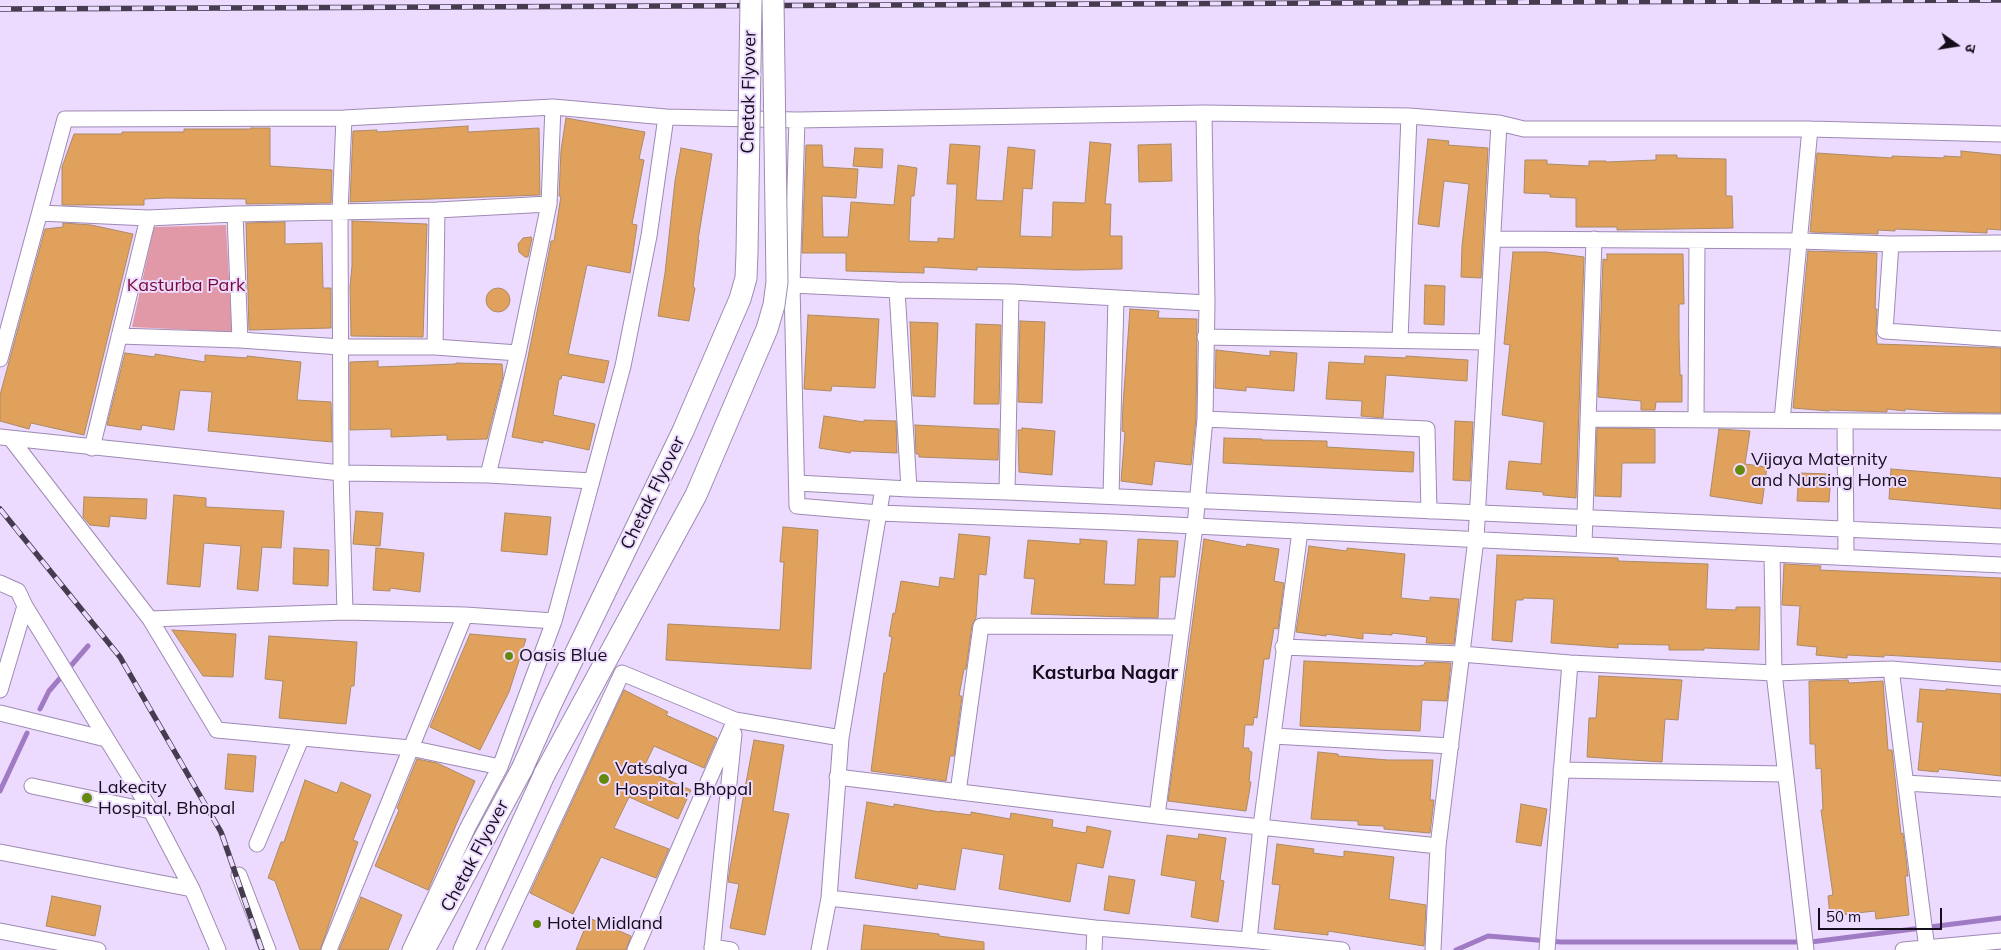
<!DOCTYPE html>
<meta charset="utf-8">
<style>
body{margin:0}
#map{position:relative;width:2001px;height:950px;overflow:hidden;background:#ecdbff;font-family:Mulish,"Noto Sans Devanagari",sans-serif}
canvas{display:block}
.north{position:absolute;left:1931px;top:20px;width:50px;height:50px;-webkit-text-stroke:4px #ecdbff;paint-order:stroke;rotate:103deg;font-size:14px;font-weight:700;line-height:20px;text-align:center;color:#150d1c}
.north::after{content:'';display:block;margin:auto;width:18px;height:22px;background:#150d1c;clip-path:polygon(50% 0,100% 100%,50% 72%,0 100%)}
.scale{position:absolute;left:1818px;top:908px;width:124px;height:22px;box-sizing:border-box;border:2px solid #150d1c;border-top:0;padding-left:6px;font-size:15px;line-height:18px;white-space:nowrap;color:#150d1c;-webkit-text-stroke:4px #ecdbff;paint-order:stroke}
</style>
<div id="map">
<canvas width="2001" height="950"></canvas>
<div class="north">उ</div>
<div class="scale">50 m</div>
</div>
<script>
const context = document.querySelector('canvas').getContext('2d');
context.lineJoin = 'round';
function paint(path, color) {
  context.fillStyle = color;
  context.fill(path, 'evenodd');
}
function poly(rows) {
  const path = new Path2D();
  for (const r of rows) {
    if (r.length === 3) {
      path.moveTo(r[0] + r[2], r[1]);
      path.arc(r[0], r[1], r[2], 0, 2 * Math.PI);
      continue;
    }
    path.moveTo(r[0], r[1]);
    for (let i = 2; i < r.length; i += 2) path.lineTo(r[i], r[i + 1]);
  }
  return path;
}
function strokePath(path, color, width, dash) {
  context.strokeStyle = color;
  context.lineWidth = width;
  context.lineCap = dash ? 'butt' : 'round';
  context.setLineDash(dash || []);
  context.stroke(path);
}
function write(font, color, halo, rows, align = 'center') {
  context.font = font + ' Mulish,sans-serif';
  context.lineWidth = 4;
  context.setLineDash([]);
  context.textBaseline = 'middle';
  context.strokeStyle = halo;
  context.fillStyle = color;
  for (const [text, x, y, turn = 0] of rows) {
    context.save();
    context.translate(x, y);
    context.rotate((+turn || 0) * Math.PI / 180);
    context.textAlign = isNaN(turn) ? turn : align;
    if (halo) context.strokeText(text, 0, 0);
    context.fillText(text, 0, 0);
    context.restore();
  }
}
const green = poly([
 [226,225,232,332,132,327,154,227]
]);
const stream = poly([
 [40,709,49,691,88,646],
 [0,791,27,733],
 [1456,950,1488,936,1561,942,1811,942,2001,918]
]);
const building = poly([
 [566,118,645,132,639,159,644,160,632,224,637,225,630,273,587,265,568,354,609,361,604,383,562,375,561,379,559,379,553,415,595,424,589,450,543,440,543,443,512,437,550,247,551,241,554,241,561,196,559,196,561,150,566,118],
 [468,126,468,132,539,128,540,195,350,202,353,131,377,130,377,132,468,126],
 [251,128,270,128,270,166,332,170,331,203,246,204,246,199,166,198,144,199,144,205,62,205,62,167,74,134,122,134,122,132,184,132,184,129,251,129,251,128],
 [1428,139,1449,141,1448,145,1488,148,1481,278,1461,277,1462,246,1469,184,1444,181,1439,227,1418,224,1428,139],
 [1090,142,1111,144,1105,204,1111,204,1110,236,1122,236,1122,269,1076,270,977,267,977,270,924,267,924,273,846,271,846,253,802,253,806,145,822,145,823,167,858,169,856,198,822,196,823,237,848,237,851,202,894,205,898,165,917,168,914,196,911,196,909,241,938,242,938,238,954,239,957,184,947,184,950,144,980,146,976,200,1003,201,1008,147,1035,150,1032,189,1023,188,1020,236,1052,237,1053,202,1085,203,1090,142],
 [1171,144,1172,181,1139,182,1138,145,1171,144],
 [681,148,712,154,698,240,699,240,693,287,695,288,689,321,658,316,665,273,675,181,681,148],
 [855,148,883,149,882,168,853,166,855,148],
 [1961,151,2001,155,2001,230,1987,229,1987,233,1895,229,1895,231,1878,230,1878,234,1810,232,1817,153,1892,158,1892,156,1944,158,1944,156,1961,157,1961,151],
 [1656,155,1677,155,1677,158,1726,159,1726,196,1732,196,1733,228,1617,230,1617,227,1576,227,1576,198,1550,197,1550,194,1524,193,1525,160,1547,160,1547,164,1589,166,1589,161,1606,161,1606,162,1656,160,1656,155],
 [352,221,427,224,423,337,351,336,350,287,352,266,352,221],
 [285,222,285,244,322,243,323,288,331,288,331,328,249,330,246,223,285,222],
 [63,223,91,225,133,234,84,435,31,423,29,429,0,421,0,395,45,229,63,227,63,223],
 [531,237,532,238,528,257,525,257,519,252,518,244,523,238,531,237],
 [1808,251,1877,253,1875,309,1877,309,1876,330,1877,344,2001,348,2001,413,1945,412,1905,409,1905,411,1887,409,1887,412,1830,410,1829,411,1793,408,1808,251],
 [1513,252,1547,252,1584,257,1576,498,1543,495,1543,492,1506,489,1509,461,1541,464,1544,422,1502,415,1510,345,1504,344,1513,252],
 [1607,254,1683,254,1684,304,1679,304,1679,338,1680,375,1682,375,1682,402,1656,402,1655,410,1641,410,1641,401,1598,397,1603,259,1607,260,1607,254],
 [1425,285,1445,286,1444,325,1424,324,1425,285],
 [498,300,12],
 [1130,309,1159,311,1158,318,1197,319,1196,418,1191,465,1155,461,1152,485,1121,481,1125,432,1122,431,1123,405,1130,309],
 [808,315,879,319,875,388,832,386,831,391,804,389,808,315],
 [1020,321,1045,322,1042,403,1018,402,1020,321],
 [910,322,938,323,935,397,913,396,910,322],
 [976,324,1001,325,999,404,974,404,976,324],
 [1216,350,1270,356,1270,351,1297,353,1294,391,1246,387,1246,391,1215,388,1216,350],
 [125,353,155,357,155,354,205,362,205,355,247,358,247,356,301,362,297,400,331,402,332,442,208,431,212,392,180,390,174,430,142,425,141,430,107,425,125,353],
 [1365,356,1406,358,1406,356,1468,360,1467,381,1386,375,1383,418,1361,416,1362,401,1326,399,1329,362,1364,364,1365,356],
 [378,361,378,367,456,364,456,363,502,364,503,376,487,439,447,440,447,435,391,437,391,429,350,430,350,362,378,361],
 [824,416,864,422,864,420,896,421,897,453,851,451,850,453,819,448,824,416],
 [1455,421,1473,422,1470,481,1453,480,1455,421],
 [915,425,999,429,998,460,919,457,919,454,916,454,915,425],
 [1022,428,1055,431,1052,475,1019,472,1018,430,1022,430,1022,428],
 [1597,428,1655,429,1655,463,1622,463,1621,497,1595,496,1597,428],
 [1719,429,1750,431,1745,464,1767,467,1762,504,1710,496,1719,429],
 [1224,438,1262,439,1262,440,1327,441,1327,447,1414,452,1413,472,1223,463,1224,438],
 [1891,469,2001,478,2001,509,1889,499,1891,469],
 [1799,473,1831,474,1829,502,1797,501,1799,473],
 [174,495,206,498,206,507,284,511,281,548,262,547,258,591,237,589,241,546,204,543,200,587,167,584,174,495],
 [84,497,147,499,146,519,110,516,109,527,90,525,83,517,84,497],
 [356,511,383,513,380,546,353,544,356,511],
 [505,513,551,517,547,555,501,551,505,513],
 [783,527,818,530,811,669,666,660,668,624,780,630,784,562,780,562,783,527],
 [959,534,990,537,986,575,979,574,976,618,972,625,966,669,964,669,959,696,962,696,954,756,950,756,946,781,871,771,884,673,886,673,892,637,889,636,893,613,895,614,901,581,939,587,940,577,954,579,959,534],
 [1080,539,1107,541,1104,584,1131,585,1135,585,1138,539,1178,541,1175,577,1160,577,1158,618,1031,614,1035,579,1024,578,1028,540,1080,544,1080,539],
 [1204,539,1246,547,1247,544,1279,549,1274,581,1284,583,1278,629,1274,628,1269,659,1264,659,1257,718,1254,717,1253,725,1245,725,1243,748,1249,748,1249,751,1252,752,1249,782,1251,782,1246,811,1168,801,1204,539],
 [1309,546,1347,551,1347,548,1405,554,1401,598,1430,601,1430,597,1459,599,1454,644,1426,643,1427,637,1392,633,1392,635,1363,633,1363,639,1326,634,1326,636,1296,632,1309,546],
 [294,548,329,550,328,586,293,584,294,548],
 [376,548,424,553,420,592,390,588,390,591,373,590,376,548],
 [1497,555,1618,558,1618,561,1708,564,1706,609,1736,610,1736,607,1760,607,1759,650,1704,648,1704,650,1669,650,1669,645,1618,644,1618,648,1551,643,1554,599,1523,598,1523,600,1516,600,1512,642,1492,640,1497,555],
 [1784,564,1821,566,1820,570,2001,578,2001,662,1884,655,1884,657,1847,655,1847,658,1816,655,1817,647,1797,645,1800,606,1782,605,1784,564],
 [172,630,236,634,233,677,203,676,172,630],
 [470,634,526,639,509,692,480,750,430,727,470,634],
 [269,636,357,642,354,686,351,686,346,724,279,718,283,681,265,679,269,636],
 [1304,661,1418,666,1424,665,1425,662,1451,663,1447,701,1422,700,1420,731,1300,726,1304,661],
 [1599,676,1682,680,1678,720,1665,719,1662,762,1587,757,1589,718,1596,718,1599,676],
 [1848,680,1849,683,1883,681,1888,750,1892,750,1901,834,1903,833,1908,876,1905,876,1909,915,1876,919,1875,911,1830,916,1828,896,1833,895,1821,810,1823,810,1821,768,1816,769,1815,744,1810,744,1809,681,1848,680],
 [1920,689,1946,691,1946,689,2001,694,2001,776,1939,769,1938,772,1918,770,1923,722,1917,722,1920,689],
 [624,690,668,712,666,715,717,738,704,768,654,746,643,769,691,790,678,819,629,797,614,828,669,849,656,878,601,857,573,914,530,893,624,690],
 [754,740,784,745,773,811,789,814,765,935,730,928,739,884,728,882,730,868,754,740],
 [1318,752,1338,754,1338,756,1388,760,1433,760,1430,800,1434,800,1430,833,1384,829,1384,826,1358,825,1358,821,1311,819,1318,752],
 [228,754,256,756,253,792,225,789,228,754],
 [417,759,437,763,475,781,428,890,375,866,399,810,397,808,417,759],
 [305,780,337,793,341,782,371,795,353,840,358,842,320,950,300,950,275,881,268,878,281,842,284,842,305,780],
 [867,802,894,807,894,804,940,812,940,811,971,815,971,812,1010,819,1011,813,1053,820,1052,827,1086,833,1087,826,1111,831,1103,868,1077,863,1070,902,999,889,1004,855,962,848,955,890,918,884,917,889,855,878,867,802],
 [1521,804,1547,809,1541,846,1516,842,1521,804],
 [1199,834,1226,838,1220,880,1224,881,1218,922,1191,917,1196,881,1161,875,1167,835,1198,839,1199,834],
 [1277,844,1314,849,1313,853,1344,857,1344,851,1394,857,1389,899,1426,905,1424,946,1328,931,1328,935,1274,929,1280,885,1272,884,1277,844],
 [1109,876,1135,880,1129,914,1104,910,1109,876],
 [52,896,101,906,95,936,46,926,52,896],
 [361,897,402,915,388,950,339,950,361,897],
 [589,918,631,936,626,950,576,950,589,918],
 [864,925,939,934,939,936,984,942,984,950,861,950,864,925]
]);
const minor = poly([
 [344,118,340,212,341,473,345,612],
 [797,120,792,285,797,506,879,513,1112,522,2001,565],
 [40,213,148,218,235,214,437,210,549,204],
 [235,214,240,340],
 [1493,239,1800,241,1891,244,2001,243],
 [1891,244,1885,331,2001,339],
 [792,285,897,290,1011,292,1207,303],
 [897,290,909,489],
 [119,336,240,340,341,347,435,347,518,353],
 [1205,337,1486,342],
 [1400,340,1409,116],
 [435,347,437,210],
 [0,359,65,119,344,118,553,107,666,117,797,120,1204,113,1409,116,1499,123,1524,129,1810,129,2001,134],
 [1205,419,1427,429,1429,511],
 [1589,419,2001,422],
 [1696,419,1697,241],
 [1782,420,1810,129],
 [1845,421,1846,556],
 [0,437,341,473,488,475,592,481],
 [11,439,150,619,217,730,410,748,500,767],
 [92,448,148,218],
 [488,475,518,353,549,204,553,107],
 [797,483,909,489,1007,492,2001,536],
 [1007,492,1011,292],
 [1111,496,1116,298],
 [1584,544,1594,239],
 [1772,554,1774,673,1806,950],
 [0,583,18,591,25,606,151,811,192,889,218,950],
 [150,619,345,612,465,615,554,621],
 [1283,647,1461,654,1570,663,1774,673,1891,669,2001,678],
 [1891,669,1927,949],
 [0,690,25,606],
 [0,713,106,739],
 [1273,736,1451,746],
 [1561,770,1785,774],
 [837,777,1157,816,1438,846],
 [1906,783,2001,789],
 [32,786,151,811],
 [958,792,981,626,1182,627],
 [1157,816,1195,526,1205,419,1207,303,1204,113],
 [257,844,301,739],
 [0,852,192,889],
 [239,875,268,950],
 [829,898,1095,928,1249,940,1342,950],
 [0,931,98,950],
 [1249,940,1261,826,1300,531],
 [712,947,731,950],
 [329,950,465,615],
 [410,950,468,827,500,767,554,621,623,366,649,236,666,117],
 [493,950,622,673,735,720,841,738],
 [635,950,735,720],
 [712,950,734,734],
 [819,950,829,898,841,738,883,488],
 [1094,950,1095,928],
 [1433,950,1438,846,1476,539,1499,123],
 [1547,950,1570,663],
 [1903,950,2001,941]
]);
const secondary = poly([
 [424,950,522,769],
 [464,950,545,773]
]);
const rail = poly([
 [0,9,2001,0],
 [0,509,120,657,221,832,262,950]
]);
const secondaryBridge = poly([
 [522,769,550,706,683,431,740,299,746,278,747,253,751,0],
 [545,773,696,495,767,329,774,305,777,282,773,0]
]);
const markers = [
 [1740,470,6,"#63890f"],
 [509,656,5,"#63890f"],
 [604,779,6,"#63890f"],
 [87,798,6,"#63890f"],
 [537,924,5,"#63890f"]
];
const streetNames = [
 ["Chetak Flyover",749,92,-89],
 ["Chetak Flyover",653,493,-64],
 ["Chetak Flyover",475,856,-62]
];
const parkNames = [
 ["Kasturba Park",186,286]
];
const poiNames = [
 ["Vijaya Maternity",1751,460],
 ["and Nursing Home",1751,481],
 ["Oasis Blue",519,656],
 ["Vatsalya",615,769],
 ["Hospital, Bhopal",615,790],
 ["Lakecity",98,788],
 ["Hospital, Bhopal",98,809],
 ["Hotel Midland",547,924]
];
const neighbourhoodNames = [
 ["Kasturba Nagar",1105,673]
];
paint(green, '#e299a7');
strokePath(stream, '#a07bc4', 5);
paint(building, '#e0a15d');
strokePath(building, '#ac8a67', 1);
strokePath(minor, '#9e8ab3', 17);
strokePath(secondary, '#9e8ab3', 23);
strokePath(minor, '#fff', 15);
strokePath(secondary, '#fff', 21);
strokePath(rail, '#463c4f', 5.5);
strokePath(rail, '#ecdbff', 4, [11]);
strokePath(secondaryBridge, '#9e8ab3', 23, []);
strokePath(secondaryBridge, '#fff', 21);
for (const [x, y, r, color] of markers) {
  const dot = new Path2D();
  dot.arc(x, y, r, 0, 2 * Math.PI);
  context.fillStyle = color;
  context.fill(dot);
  strokePath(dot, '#ecdbff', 2);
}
write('18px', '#150d1c', '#ecdbff', streetNames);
write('18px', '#790934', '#ecdbff', parkNames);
write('18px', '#150d1c', '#ecdbff', poiNames, 'left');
write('bold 19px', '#150d1c', '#ecdbff', neighbourhoodNames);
</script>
